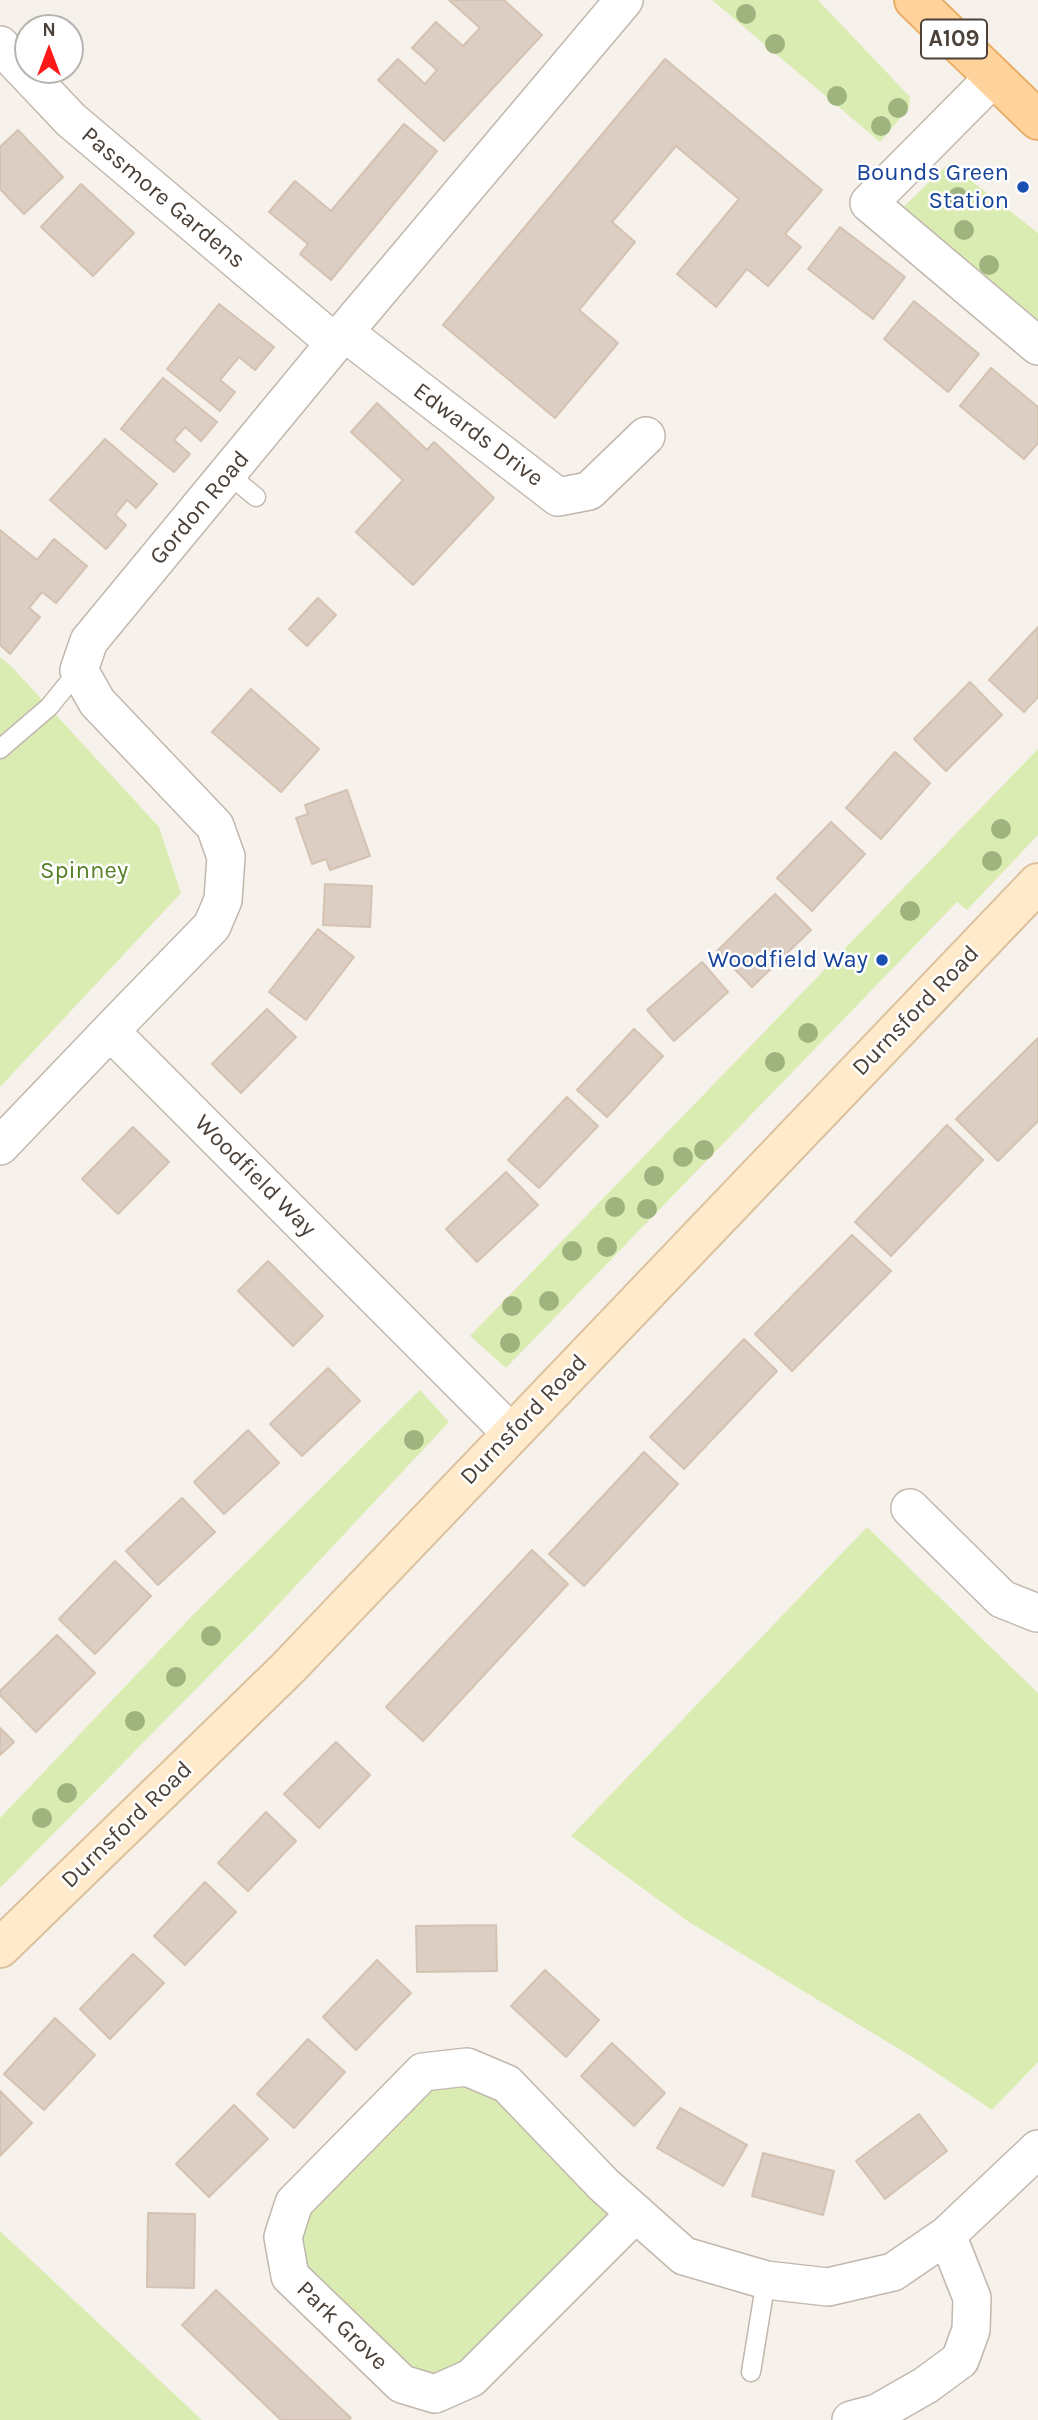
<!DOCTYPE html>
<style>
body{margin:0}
#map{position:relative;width:1038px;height:2420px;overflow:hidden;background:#f6f1eb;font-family:Karla,sans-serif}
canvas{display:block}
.north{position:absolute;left:14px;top:14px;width:70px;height:70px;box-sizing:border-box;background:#fff;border:2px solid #b7b3af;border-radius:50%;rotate:0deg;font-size:19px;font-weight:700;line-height:28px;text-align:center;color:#4b4138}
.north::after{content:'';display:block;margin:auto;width:24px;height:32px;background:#ff191b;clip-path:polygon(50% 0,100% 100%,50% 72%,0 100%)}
</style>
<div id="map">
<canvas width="1038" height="2420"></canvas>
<div class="north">N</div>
</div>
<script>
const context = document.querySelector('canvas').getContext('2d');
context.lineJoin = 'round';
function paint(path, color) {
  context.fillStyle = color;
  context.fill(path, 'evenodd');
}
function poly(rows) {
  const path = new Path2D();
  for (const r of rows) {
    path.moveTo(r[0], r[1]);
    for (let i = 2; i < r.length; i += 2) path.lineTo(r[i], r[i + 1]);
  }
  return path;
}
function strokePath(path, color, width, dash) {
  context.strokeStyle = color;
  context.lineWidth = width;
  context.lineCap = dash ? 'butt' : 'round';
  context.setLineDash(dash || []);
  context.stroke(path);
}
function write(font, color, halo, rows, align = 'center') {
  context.font = font + ' Karla,sans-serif';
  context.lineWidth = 5;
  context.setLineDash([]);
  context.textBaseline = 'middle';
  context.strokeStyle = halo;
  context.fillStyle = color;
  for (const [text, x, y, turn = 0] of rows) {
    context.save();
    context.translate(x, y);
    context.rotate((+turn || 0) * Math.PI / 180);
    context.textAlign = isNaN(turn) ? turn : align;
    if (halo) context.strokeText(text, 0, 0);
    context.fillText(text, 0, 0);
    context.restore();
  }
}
const green = poly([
 [712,0,818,0,910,97,909,108,880,142],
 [949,163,1038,233,1038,334,895,215],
 [0,657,12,667,159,827,181,893,0,1087],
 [1038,749,1038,835,967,910,957,902,506,1368,470,1336],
 [420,1390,449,1422,261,1623,0,1888,0,1818,194,1614],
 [867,1527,1038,1693,1038,2062,992,2110,914,2058,689,1922,571,1836],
 [467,2083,504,2093,619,2211,491,2340,437,2381,403,2374,301,2266,296,2240,304,2214,423,2086],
 [0,2231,202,2420,0,2420]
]);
const building = poly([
 [449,0,504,0,542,35,444,141,378,80,398,59,425,84,437,70,412,48,436,22,463,46,480,28,449,0],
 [665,59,822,190,785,234,801,247,768,286,747,269,716,307,677,274,739,199,676,146,612,222,635,242,579,310,618,343,555,418,443,325,665,59],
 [404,124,437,151,331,280,300,254,308,244,269,212,295,181,331,211,404,124],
 [18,130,63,177,24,214,0,189,0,147,18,130],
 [81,184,134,233,93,276,41,227,81,184],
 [840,227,905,277,873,319,808,269,840,227],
 [914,301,979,354,948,392,884,339,914,301],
 [219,304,274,347,255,370,239,357,220,380,235,392,220,411,167,369,219,304],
 [991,368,1038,407,1038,443,1024,459,960,406,991,368],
 [163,378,217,422,201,441,185,427,174,440,190,454,174,472,121,429,163,378],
 [377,403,427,450,434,442,494,498,413,585,356,532,403,480,351,432,377,403],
 [105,439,157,484,136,508,127,500,115,515,126,525,106,549,50,500,105,439],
 [0,530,37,560,54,539,87,566,56,603,42,592,29,608,40,617,10,654,0,645,0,530],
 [318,598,336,615,307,646,289,629,318,598],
 [1038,627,1038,697,1024,712,989,680,1038,627],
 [970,682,1002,715,946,771,914,739,970,682],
 [251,689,319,749,281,792,212,732,251,689],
 [895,752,930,783,881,839,846,808,895,752],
 [347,790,370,856,330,870,326,859,312,864,296,818,308,814,305,805,347,790],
 [831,822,865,854,812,911,777,878,831,822],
 [325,884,372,886,370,927,323,925,325,884],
 [775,894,811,930,752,987,717,951,775,894],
 [318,929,354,957,306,1020,269,992,318,929],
 [702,962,728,992,674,1041,647,1010,702,962],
 [267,1009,296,1037,241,1093,212,1064,267,1009],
 [634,1029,663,1056,607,1117,577,1090,634,1029],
 [1038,1038,1038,1121,998,1161,956,1119,1038,1038],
 [567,1097,598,1126,539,1188,508,1160,567,1097],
 [947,1125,983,1160,891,1256,855,1222,947,1125],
 [133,1127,169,1162,118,1214,82,1179,133,1127],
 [506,1172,538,1205,477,1262,446,1229,506,1172],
 [852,1235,891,1271,792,1371,755,1334,852,1235],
 [268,1261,323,1316,293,1346,238,1291,268,1261],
 [744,1339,777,1371,684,1469,650,1437,744,1339],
 [328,1368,360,1401,302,1456,270,1424,328,1368],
 [248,1430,279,1463,224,1514,194,1482,248,1430],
 [644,1452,678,1484,584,1586,549,1554,644,1452],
 [182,1498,215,1532,158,1585,126,1551,182,1498],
 [532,1550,568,1584,423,1741,386,1707,532,1550],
 [115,1561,151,1596,95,1654,59,1619,115,1561],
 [57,1635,95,1673,36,1732,0,1695,0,1691,57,1635],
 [0,1728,14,1742,0,1755,0,1728],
 [336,1742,370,1775,319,1828,284,1794,336,1742],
 [266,1812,296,1841,248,1891,218,1863,266,1812],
 [205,1882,236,1912,185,1965,154,1936,205,1882],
 [496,1925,497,1971,417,1972,416,1926,496,1925],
 [133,1954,164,1983,110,2039,80,2009,133,1954],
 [377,1960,411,1993,356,2050,323,2017,377,1960],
 [545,1970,599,2020,566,2057,511,2006,545,1970],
 [55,2018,95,2055,44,2110,4,2074,55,2018],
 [308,2039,345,2072,294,2128,257,2094,308,2039],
 [612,2043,665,2093,634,2126,581,2076,612,2043],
 [0,2091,32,2123,0,2156,0,2091],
 [234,2105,268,2139,209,2197,176,2164,234,2105],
 [680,2108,747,2145,723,2186,657,2148,680,2108],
 [919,2114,947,2151,885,2199,856,2161,919,2114],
 [763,2153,834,2171,823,2215,752,2196,763,2153],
 [148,2213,195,2214,194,2288,147,2287,148,2213],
 [216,2290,351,2418,348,2420,281,2420,182,2325,216,2290]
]);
const service = poly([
 [228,474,256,497],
 [0,749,49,707,79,670],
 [751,2372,766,2280]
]);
const minor = poly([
 [0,45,71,120,335,343],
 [993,78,869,203,1038,346],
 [344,332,558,497,589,491,646,436],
 [110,1031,212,926,223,900,226,857,215,826,97,702,79,670,89,641,335,343,624,0],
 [0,1146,110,1031,511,1433],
 [910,1508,1002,1599,1037,1613],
 [636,2213,471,2378,435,2394,402,2384,290,2276,283,2237,294,2203,423,2072,467,2067,507,2084,604,2185,684,2256,766,2280,828,2287,893,2272,947,2235,1038,2149],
 [851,2420,877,2413,926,2385,960,2360,971,2330,972,2298,947,2235]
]);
const secondary = poly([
 [0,1948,287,1669,1038,883]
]);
const primary = poly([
 [914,0,1038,120]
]);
const trees = [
 [746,14],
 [775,44],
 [837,96],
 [898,108],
 [881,126],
 [958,197],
 [964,230],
 [989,265],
 [1001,829],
 [992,861],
 [910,911],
 [808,1033],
 [775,1062],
 [704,1150],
 [683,1157],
 [654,1176],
 [615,1207],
 [647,1209],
 [607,1247],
 [572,1251],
 [549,1301],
 [512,1306],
 [510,1343],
 [414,1440],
 [211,1636],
 [176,1677],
 [135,1721],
 [67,1793],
 [42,1818]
];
const markers = [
 [1023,187,7,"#1a4fb4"],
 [882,960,7,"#1a4fb4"]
];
const shields = [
 [954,39,66]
];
const shieldNames = [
 ["A109",954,39]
];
const transitNames = [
 ["Bounds Green",1009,173],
 ["Station",1009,201],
 ["Woodfield Way",868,960]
];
const streetNames = [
 ["Passmore Gardens",163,198,40],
 ["Edwards Drive",478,435,37],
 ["Gordon Road",200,508,-50],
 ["Durnsford Road",916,1011,-46],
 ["Woodfield Way",255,1176,45],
 ["Durnsford Road",524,1420,-46],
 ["Durnsford Road",127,1825,-44],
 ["Park Grove",342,2326,44]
];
const parkNames = [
 ["Spinney",84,871]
];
paint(green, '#dbecb3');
paint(building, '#dccec3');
strokePath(building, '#d4c2b2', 2);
strokePath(service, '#c2b7ad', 21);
strokePath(minor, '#c2b7ad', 40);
strokePath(secondary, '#dbc09b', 42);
strokePath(primary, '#eaad65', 42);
strokePath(service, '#fff', 18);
strokePath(minor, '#fff', 37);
strokePath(secondary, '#ffebcc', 38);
strokePath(primary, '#ffd39b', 38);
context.fillStyle = '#9fb37f';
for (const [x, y] of trees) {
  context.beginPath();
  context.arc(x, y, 10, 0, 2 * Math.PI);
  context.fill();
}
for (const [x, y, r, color] of markers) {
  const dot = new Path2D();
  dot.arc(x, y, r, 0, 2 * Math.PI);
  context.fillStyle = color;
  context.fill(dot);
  strokePath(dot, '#fff', 2.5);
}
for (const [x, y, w] of shields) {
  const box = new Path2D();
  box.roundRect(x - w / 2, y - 19.5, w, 39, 5);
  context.fillStyle = '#fff';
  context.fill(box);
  strokePath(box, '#4b4138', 2);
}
write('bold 23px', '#4b4138', null, shieldNames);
write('24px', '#164399', '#fff', transitNames, 'right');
write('24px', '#4b4138', '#fff', streetNames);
write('24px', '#578127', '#fff', parkNames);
</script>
